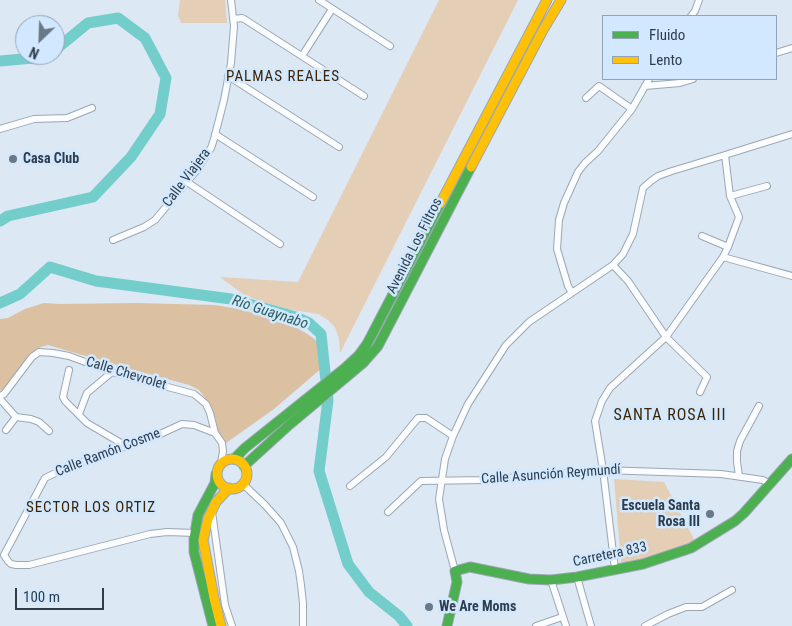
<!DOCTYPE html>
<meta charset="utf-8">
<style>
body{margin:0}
#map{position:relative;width:792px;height:626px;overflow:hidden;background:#dce8f4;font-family:"Roboto Condensed",sans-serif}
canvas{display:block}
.legend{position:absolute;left:602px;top:15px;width:175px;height:65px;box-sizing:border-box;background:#d2e8fe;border:1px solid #90a4b6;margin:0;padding:6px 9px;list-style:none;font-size:15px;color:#2e3d4b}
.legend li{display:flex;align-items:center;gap:10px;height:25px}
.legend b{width:25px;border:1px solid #90a4b6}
.north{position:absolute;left:15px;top:15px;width:50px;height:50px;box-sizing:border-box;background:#d2e8fe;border:1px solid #90a4b6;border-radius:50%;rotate:204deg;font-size:14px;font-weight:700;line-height:20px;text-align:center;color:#2e3d4b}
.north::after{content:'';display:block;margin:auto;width:18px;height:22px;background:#6b7986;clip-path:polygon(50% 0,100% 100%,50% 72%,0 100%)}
.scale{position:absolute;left:15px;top:588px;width:89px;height:22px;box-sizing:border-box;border:2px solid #2e3d4b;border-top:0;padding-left:6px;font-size:15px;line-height:18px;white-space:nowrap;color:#2e3d4b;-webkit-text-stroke:4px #d2e8fe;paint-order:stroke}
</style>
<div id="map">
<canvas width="792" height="626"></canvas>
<ul class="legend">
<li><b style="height:6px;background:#4caf50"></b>Fluido</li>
<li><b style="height:6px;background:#ffc107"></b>Lento</li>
</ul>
<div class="north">N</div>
<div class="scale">100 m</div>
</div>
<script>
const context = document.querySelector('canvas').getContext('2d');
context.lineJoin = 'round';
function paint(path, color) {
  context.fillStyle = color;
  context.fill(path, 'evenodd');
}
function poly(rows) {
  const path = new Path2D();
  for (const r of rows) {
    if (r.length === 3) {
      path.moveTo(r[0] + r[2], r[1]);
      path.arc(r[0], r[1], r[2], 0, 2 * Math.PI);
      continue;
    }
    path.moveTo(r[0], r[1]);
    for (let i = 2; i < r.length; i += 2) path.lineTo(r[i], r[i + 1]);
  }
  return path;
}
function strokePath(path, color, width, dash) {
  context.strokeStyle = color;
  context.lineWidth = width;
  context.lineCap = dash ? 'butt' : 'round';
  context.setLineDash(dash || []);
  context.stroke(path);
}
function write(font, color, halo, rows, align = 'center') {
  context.font = font + ' "Roboto Condensed",sans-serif';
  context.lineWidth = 5;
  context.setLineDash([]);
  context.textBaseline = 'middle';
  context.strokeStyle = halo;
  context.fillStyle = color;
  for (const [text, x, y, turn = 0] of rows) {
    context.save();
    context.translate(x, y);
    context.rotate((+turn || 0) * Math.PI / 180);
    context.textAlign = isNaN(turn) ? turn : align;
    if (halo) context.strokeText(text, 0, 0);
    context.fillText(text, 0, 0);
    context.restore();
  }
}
const green = poly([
 [180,0,225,0,227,23,181,23,178,15],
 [439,0,518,0,340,353,339,339,335,327,328,320,318,314,287,309,259,301,243,294,220,277,298,282],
 [614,479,664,482,696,543,628,565,623,565,621,562]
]);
const forest = poly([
 [44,303,60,304,136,303,215,305,244,310,299,329,312,337,321,345,323,349,323,367,274,409,226,443,218,431,215,417,206,399,199,390,189,385,130,369,48,345,41,347,34,353,11,383,0,391,0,319,8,318,25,309]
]);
const river = poly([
 [0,61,45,57,48,55],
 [0,221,8,216,93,197,131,157,160,114,166,78,145,38,118,18,88,23,55,50],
 [0,303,20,294,50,267,96,281,231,299,296,317,309,323,321,334,328,400,319,471,348,564,369,592,399,616,407,626]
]);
const street = poly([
 [319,0,390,46],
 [691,16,695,11,699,0],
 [233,19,242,18,244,19,364,96],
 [776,53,792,48],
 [302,56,332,9],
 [228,76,339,147],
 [645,86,680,83,693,79],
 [586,98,599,86,632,109],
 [0,129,34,119,67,118,92,108],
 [215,134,313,197],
 [187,182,280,244],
 [730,196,767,186],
 [702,236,728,247],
 [113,240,144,227,155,220,196,171,211,148,214,139,224,100,231,63,234,26,231,0],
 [723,257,792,276],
 [613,265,628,281,666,337,707,377,700,392],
 [572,293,568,286,557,249,559,220,564,203,578,172,585,163,598,151,632,109,649,79],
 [69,370,63,397,65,401,87,423,126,446],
 [0,396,4,394,32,357,39,352,53,353,69,356,112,372,194,394,206,404,210,413,215,433,222,443,223,451,221,463],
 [0,399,16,417,6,430],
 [79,414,87,393,112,372],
 [16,417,31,419,39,422,49,431],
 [739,476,737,462,737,451,740,441,759,406],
 [243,484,265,505,281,523,293,547,299,571,301,585,303,603,303,626],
 [350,486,386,457,418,418,426,418,453,436],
 [212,512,225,605,232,626],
 [388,512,421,481,484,480,603,470,721,474,763,480,770,484],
 [195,533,167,532,150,534,29,565,16,565,11,564,8,561,4,555,45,478,70,466,158,435,182,424,194,425,215,433],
 [615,569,603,470,595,421,602,401,610,388,666,337,723,257,728,247,739,217,730,196,725,155],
 [455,571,444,530,439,499,445,459,453,436,468,404,506,345,529,322,613,265,623,254,633,234,643,188,651,181,658,176,672,171,725,155,792,134],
 [577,577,591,626],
 [551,580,566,626],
 [536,626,562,617],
 [645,626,668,614,686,607,702,607,732,590]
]);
const fast = poly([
 [234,459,245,448,345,368,359,355,367,344,440,204],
 [244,466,289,425,363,363,378,346,471,167],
 [213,626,194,552,194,539,198,515,215,483,216,474],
 [447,626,457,582,455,571,470,567,529,579,551,580,577,577,643,564,691,548,735,521,744,513,792,459]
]);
const slow = poly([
 [471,167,543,30,561,0],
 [440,204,547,0],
 [232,474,15],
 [221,626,214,598,203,540,208,519,216,502,229,488]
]);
const markers = [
 [13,159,5,"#6b7986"],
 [710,514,5,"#6b7986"],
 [429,607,5,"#6b7986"]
];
const poiNames = [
 ["Casa Club",23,159],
 ["Escuela Santa",700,506,"right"],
 ["Rosa III",700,522,"right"],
 ["We Are Moms",439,607]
];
const streetNames = [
 ["Calle Viajera",187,178,-53],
 ["Avenida Los Filtros",415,246,-63],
 ["Calle Chevrolet",126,374,17],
 ["Calle Ramón Cosme",108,453,-21],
 ["Calle Asunción Reymundí",551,475,-4],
 ["Carretera 833",610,555,-12]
];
const neighbourhoodNames = [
 ["PALMAS REALES",283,77],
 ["SECTOR LOS ORTIZ",91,508]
];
const waterNames = [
 ["Río Guaynabo",270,313,18]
];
const quarterNames = [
 ["SANTA ROSA III",670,416]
];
paint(green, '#e4ceb6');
paint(forest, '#dbc0a1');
strokePath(river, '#73cdcb', 11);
strokePath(street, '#9ba7b3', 8);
strokePath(fast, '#9ba7b3', 11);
strokePath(slow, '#9ba7b3', 11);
strokePath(street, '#fafcfd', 6);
strokePath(fast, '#4caf50', 9);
strokePath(slow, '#ffc107', 9);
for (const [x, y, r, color] of markers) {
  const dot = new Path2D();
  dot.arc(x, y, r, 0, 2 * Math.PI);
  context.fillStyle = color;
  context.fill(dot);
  strokePath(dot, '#d2e8fe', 2);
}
write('bold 14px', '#2e3d4b', '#d2e8fe', poiNames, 'left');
write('14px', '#2e3d4b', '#d2e8fe', streetNames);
context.letterSpacing = '1px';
write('15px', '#3e2403', '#d2e8fe', neighbourhoodNames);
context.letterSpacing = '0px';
write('italic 15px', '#2d605c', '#d2e8fe', waterNames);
context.letterSpacing = '1px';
write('16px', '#3e2403', '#d2e8fe', quarterNames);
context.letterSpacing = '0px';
</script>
